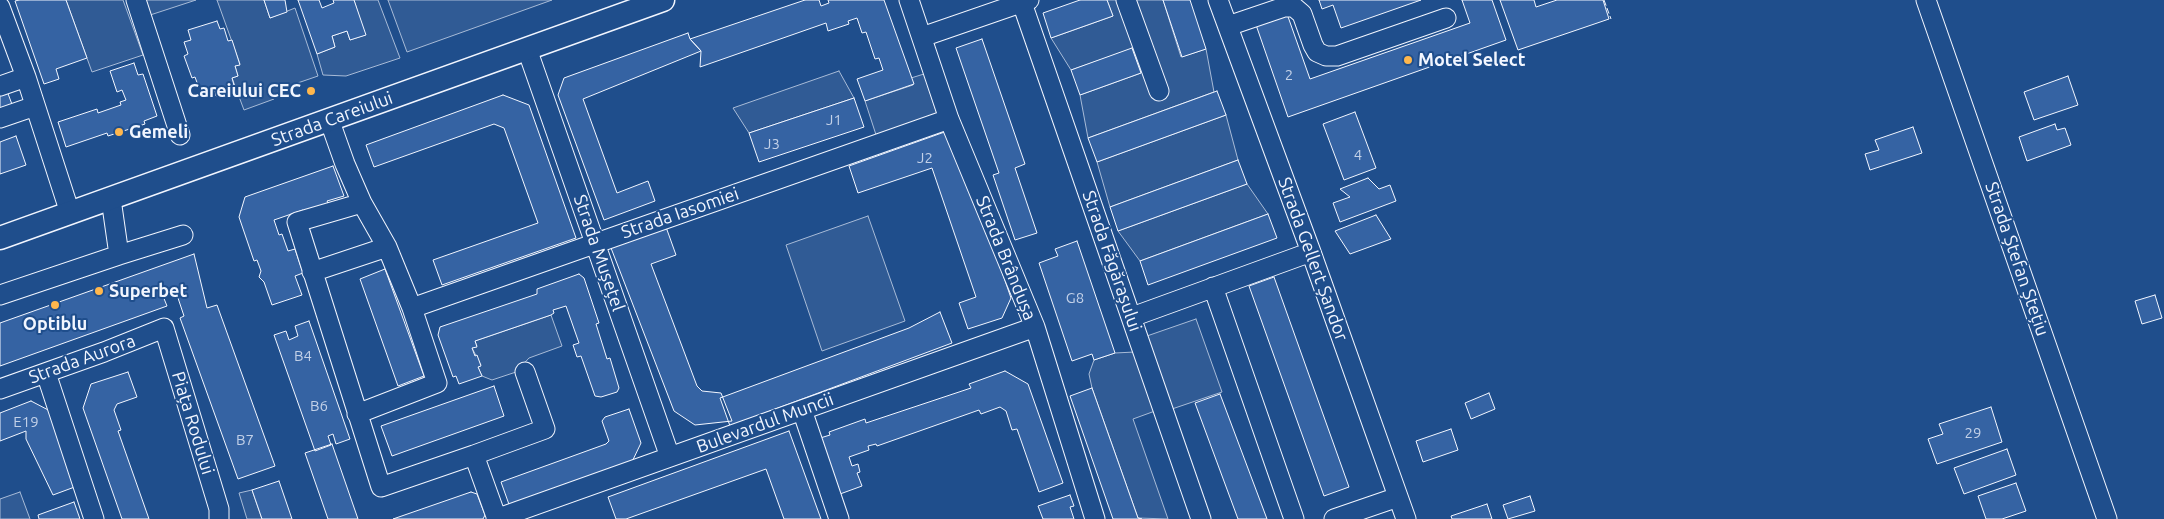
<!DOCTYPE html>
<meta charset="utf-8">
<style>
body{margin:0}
canvas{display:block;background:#1f4e8c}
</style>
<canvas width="2164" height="519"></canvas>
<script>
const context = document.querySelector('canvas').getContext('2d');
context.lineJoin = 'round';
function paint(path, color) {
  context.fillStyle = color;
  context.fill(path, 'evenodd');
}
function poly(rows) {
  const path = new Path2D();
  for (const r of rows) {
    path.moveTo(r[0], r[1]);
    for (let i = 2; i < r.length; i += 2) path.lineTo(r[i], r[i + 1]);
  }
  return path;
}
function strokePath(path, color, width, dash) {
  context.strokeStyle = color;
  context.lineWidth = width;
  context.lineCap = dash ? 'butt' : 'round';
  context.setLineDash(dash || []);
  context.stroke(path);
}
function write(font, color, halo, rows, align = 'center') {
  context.font = font + ' Ubuntu,sans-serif';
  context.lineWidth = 4;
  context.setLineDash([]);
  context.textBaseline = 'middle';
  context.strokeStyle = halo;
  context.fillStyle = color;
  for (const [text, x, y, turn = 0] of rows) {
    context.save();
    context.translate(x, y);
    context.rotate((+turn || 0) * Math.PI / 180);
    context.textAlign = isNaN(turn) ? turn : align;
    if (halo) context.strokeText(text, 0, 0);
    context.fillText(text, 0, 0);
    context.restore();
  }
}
const green = poly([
 [66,0,123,0,143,55,92,72,66,0],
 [136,0,196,0,141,18,136,0],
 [217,0,264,0,270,18,295,8,318,76,283,88,274,99,244,110,232,78,238,76,235,66,240,64,217,0],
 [354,0,378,0,400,58,346,76,323,75,317,54,335,47,332,36,347,31,350,40,365,35,354,0],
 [388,0,552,0,407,52,388,0],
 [1107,0,1163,0,1181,57,1206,49,1214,92,1088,138,1080,95,1141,73,1132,49,1071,70,1051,38,1113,16,1107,0],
 [839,71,854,98,749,133,733,108,839,71],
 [924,74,940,123,879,144,865,101,913,85,911,78,924,74],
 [1226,115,1238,160,1110,207,1097,162,1226,115],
 [1247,184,1268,214,1140,261,1118,231,1247,184],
 [868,216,905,321,822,351,786,245,868,216],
 [551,315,562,346,529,358,516,372,492,380,482,376,478,367,481,365,472,348,477,346,475,341,551,315],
 [1196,319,1222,392,1169,410,1144,337,1196,319],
 [1135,352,1155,411,1133,419,1168,519,1138,518,1092,388,1089,374,1094,360,1115,353,1135,352],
 [252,490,262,519,247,519,239,493,252,490],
 [20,492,30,519,0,519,0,499,20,492]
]);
const building = poly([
 [19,0,66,0,87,58,56,69,59,79,44,84,15,1,19,0],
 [264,0,285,0,287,12,270,18,264,0],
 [298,0,319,0,322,8,334,3,333,0,354,0,366,35,350,40,347,31,332,36,335,47,317,54,298,0],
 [805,0,819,0,821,6,829,3,828,0,884,0,914,84,865,101,857,79,883,70,879,58,875,59,866,32,862,33,857,18,848,21,849,24,828,31,826,23,700,67,701,51,690,39,805,0],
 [1080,0,1107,0,1113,16,1051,38,1043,13,1080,0],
 [1163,0,1190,0,1206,49,1182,57,1163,0],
 [1319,0,1421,0,1341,28,1333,5,1322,9,1319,0],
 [1462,0,1492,0,1506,40,1288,117,1255,22,1286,11,1310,79,1470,23,1462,0],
 [1500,0,1534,0,1536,7,1557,0,1603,0,1609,19,1518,50,1500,0],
 [217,21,220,29,224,28,228,41,232,40,240,65,235,66,238,76,232,78,234,85,224,88,226,92,216,96,215,91,206,94,203,87,199,88,195,77,192,78,184,56,188,54,184,42,191,40,188,30,217,21],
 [688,33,690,39,701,51,583,99,617,193,648,181,655,201,604,220,558,95,564,78,688,33],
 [982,39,1025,164,1015,168,1037,233,1015,240,993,175,999,173,956,48,982,39],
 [1132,48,1141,73,1080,95,1071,70,1132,48],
 [134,63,138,75,143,74,157,116,144,121,145,124,108,136,107,133,66,147,58,122,97,109,98,113,121,105,120,102,126,100,122,90,117,92,110,71,134,63],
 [2068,76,2078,105,2034,120,2024,92,2068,76],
 [7,91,13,107,0,111,0,93,7,91],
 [1217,91,1226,115,1097,162,1088,138,1217,91],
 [503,95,529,105,576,238,442,285,433,260,538,223,504,128,494,124,374,167,366,145,503,95],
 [854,98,864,127,759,162,749,133,854,98],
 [1355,112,1376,168,1344,180,1323,124,1355,112],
 [2055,124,2057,130,2065,128,2071,145,2027,161,2019,137,2055,124],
 [1913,127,1922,153,1870,170,1865,154,1879,150,1875,140,1913,127],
 [953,129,1011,298,1002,318,968,329,959,303,976,297,932,168,858,193,849,166,953,129],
 [16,136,26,165,0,174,0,142,16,136],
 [1238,160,1247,184,1118,231,1110,207,1238,160],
 [333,166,344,196,327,201,329,205,305,213,303,210,274,220,279,235,282,234,288,251,295,249,303,273,295,276,302,295,272,305,264,282,259,277,261,271,257,260,254,261,239,217,245,197,333,166],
 [1368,178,1379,189,1390,185,1396,201,1340,222,1333,203,1350,197,1340,189,1368,178],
 [1268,214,1277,238,1148,285,1140,261,1268,214],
 [1376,215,1391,239,1350,254,1335,231,1376,215],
 [666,227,676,255,651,264,697,386,702,391,721,393,732,421,695,425,674,411,611,248,666,227],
 [1077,241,1115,353,1094,360,1092,354,1072,361,1039,263,1058,256,1055,249,1077,241],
 [194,254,207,308,217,305,275,466,238,479,180,318,184,316,176,292,163,296,167,306,0,366,0,323,194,254],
 [385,269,424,376,398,386,360,279,385,269],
 [579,274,584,278,599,323,596,324,607,359,610,358,619,388,617,392,601,397,595,396,581,356,577,357,573,345,579,343,566,306,553,310,554,313,551,315,475,341,477,347,472,348,475,356,477,355,481,366,478,367,482,376,459,384,456,376,453,377,438,335,440,327,537,294,537,289,579,274],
 [1274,277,1349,487,1324,496,1249,286,1274,277],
 [2155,295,2162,318,2142,324,2135,301,2155,295],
 [940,312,952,343,730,426,720,398,909,328,940,312],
 [309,321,350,439,336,444,333,434,328,436,331,445,315,451,274,335,286,331,289,340,298,336,295,326,309,321],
 [1005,371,1028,384,1063,483,1039,492,1017,429,1012,430,1006,411,1000,407,981,414,979,410,877,446,876,444,868,446,869,450,849,457,852,466,858,464,860,472,857,473,862,486,840,494,817,439,830,435,829,432,865,419,866,423,971,388,969,384,1005,371],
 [128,372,137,397,117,404,114,410,121,430,118,431,149,519,122,519,83,408,91,384,128,372],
 [494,386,504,416,392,456,381,426,494,386],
 [1092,388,1138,518,1142,519,1113,519,1070,396,1092,388],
 [1489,393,1495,409,1471,419,1465,403,1489,393],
 [1220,394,1267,519,1238,519,1195,403,1220,394],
 [31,401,54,413,80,485,53,495,26,439,26,431,0,441,0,413,31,401],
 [1991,407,2002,442,1937,464,1928,439,1943,434,1939,424,1991,407],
 [629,409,641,443,630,466,511,510,501,482,606,444,609,441,602,421,605,417,629,409],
 [1451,429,1458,450,1423,462,1416,441,1451,429],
 [789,431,821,519,784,519,766,469,626,519,616,519,608,497,789,431],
 [332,444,358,519,328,519,305,453,332,444],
 [2007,449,2016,475,1964,494,1954,468,2007,449],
 [279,481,292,519,262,519,252,490,279,481],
 [2016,483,2026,511,2002,519,1986,519,1978,496,2016,483],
 [471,492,477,494,485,515,483,519,393,519,471,492],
 [1070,495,1074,506,1070,507,1074,519,1043,519,1038,506,1070,495],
 [1530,496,1535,511,1508,519,1503,505,1530,496],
 [74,502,80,519,39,519,38,515,74,502],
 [1487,504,1492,519,1452,519,1451,516,1487,504]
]);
const minor = poly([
 [136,0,180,135],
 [909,0,949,119,1035,327,1095,519],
 [1126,0,1159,91],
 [1218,0,1311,252,1406,519],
 [1926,0,2107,519],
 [1022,3,1201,519],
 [0,7,26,77,70,213],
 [1228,26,1284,7,1294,7,1302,14,1313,45,1317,52,1326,56,1337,56,1446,18],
 [922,37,1029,0],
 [527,49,670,457],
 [0,86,26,77],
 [0,118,35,106],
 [329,119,345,164,362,203,387,247,412,308,437,383,357,414],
 [362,203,297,222,381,487,474,455,497,519],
 [119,255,183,235],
 [312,272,387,247],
 [1213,287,1294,519],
 [0,295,119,255,111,199],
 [412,308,949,119],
 [1132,317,1311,252],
 [46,373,94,519],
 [0,389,104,352,164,328,219,509,219,519],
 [802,410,839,519],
 [474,455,545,429,525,372],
 [496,519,1035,327],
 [1334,519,1398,497]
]);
const major = poly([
 [0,238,663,0]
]);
const fence = poly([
 [1604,0,1611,19]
]);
const markers = [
 [1408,60,5,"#ffb74d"],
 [311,91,5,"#ffb74d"],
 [119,132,5,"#ffb74d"],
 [99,291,5,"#ffb74d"],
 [55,305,5,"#ffb74d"]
];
const numberNames = [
 ["2",1289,75],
 ["J1",834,120],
 ["J3",772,144],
 ["4",1358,155],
 ["J2",925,158],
 ["G8",1075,298],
 ["B4",303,356],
 ["B6",319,406],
 ["E19",26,422],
 ["29",1973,433],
 ["B7",245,440]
];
const poiNames = [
 ["Motel Select",1418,60],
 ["Careiului CEC",301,91,"right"],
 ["Gemeli",129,132],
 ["Superbet",109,291],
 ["Optiblu",55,324,"center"]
];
const streetNames = [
 ["Strada Careiului",332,119,-20],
 ["Strada Iasomiei",680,213,-19],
 ["Strada Mușețel",599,253,71],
 ["Strada Brândușa",1006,258,68],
 ["Strada Gellert Șandor",1313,259,70],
 ["Strada Ștefan Ștețiu",2017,259,71],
 ["Strada Făgărașului",1112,261,71],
 ["Strada Aurora",82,359,-20],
 ["Piața Rodului",193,423,73],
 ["Bulevardul Muncii",765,423,-20]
];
paint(green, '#305b95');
strokePath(green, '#a8bbd7', 1);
paint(building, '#3563a3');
strokePath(building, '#f2f6ff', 1);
strokePath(minor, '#f2f6ff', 21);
strokePath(major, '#f2f6ff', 25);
strokePath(minor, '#1f4e8c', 19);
strokePath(major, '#1f4e8c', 22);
strokePath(fence, '#f2f6ff', 1, [6, 2.5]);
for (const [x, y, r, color] of markers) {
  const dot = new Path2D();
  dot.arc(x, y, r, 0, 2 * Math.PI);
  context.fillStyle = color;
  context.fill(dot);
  strokePath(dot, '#1f4e8c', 2);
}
write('15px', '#c3d1e8', null, numberNames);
write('bold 18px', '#f2f6ff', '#1f4e8c', poiNames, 'left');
write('18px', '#f2f6ff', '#1f4e8c', streetNames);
</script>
